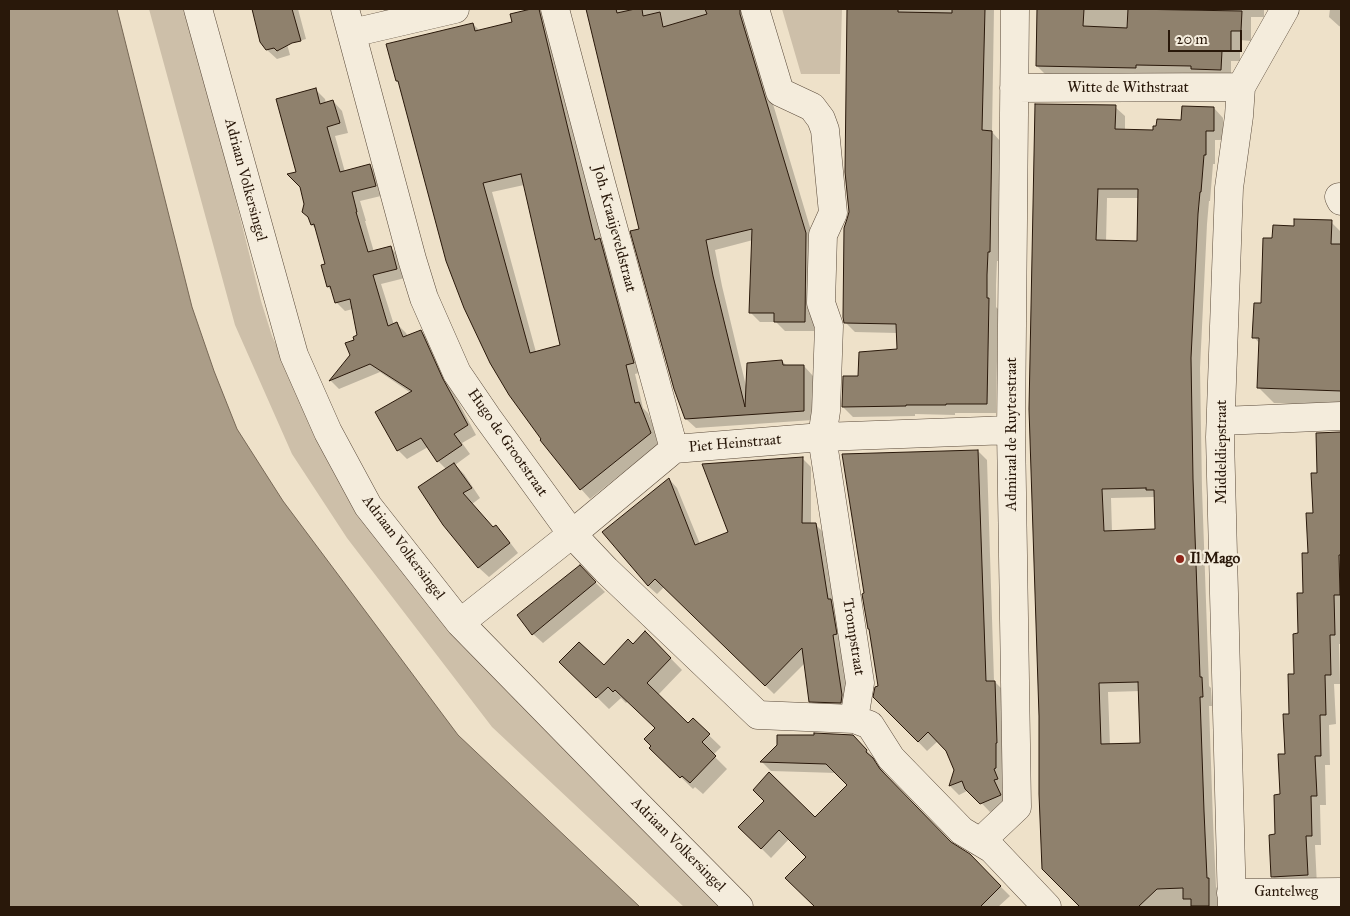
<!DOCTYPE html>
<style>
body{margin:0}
#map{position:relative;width:1350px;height:916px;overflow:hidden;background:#eee1c9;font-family:"IM FELL Great Primer",serif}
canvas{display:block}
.frame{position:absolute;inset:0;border:10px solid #29180a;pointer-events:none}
.scale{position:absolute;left:1168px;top:30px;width:74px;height:22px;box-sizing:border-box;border:2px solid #29180a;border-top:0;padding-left:6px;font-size:15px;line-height:18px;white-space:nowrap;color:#29180a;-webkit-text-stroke:4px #f4ecdc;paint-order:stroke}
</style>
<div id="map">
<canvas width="1350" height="916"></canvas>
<div class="frame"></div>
<div class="scale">20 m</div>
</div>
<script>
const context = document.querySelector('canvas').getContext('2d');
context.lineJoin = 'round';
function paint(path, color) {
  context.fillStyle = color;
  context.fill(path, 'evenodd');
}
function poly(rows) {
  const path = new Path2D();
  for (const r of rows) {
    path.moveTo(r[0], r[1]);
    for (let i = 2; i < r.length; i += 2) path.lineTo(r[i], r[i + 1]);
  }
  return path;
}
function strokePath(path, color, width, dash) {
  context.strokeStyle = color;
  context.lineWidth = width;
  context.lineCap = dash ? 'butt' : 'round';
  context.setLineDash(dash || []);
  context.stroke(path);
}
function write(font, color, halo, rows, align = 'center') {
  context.font = font + ' "IM FELL Great Primer",serif';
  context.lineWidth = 4.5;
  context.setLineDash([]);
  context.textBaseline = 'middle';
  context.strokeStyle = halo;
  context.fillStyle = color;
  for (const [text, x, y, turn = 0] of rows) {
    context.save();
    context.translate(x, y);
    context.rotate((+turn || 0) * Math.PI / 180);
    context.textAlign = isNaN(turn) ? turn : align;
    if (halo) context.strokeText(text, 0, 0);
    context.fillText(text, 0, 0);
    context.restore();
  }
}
const green = poly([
 [149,9,188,9,261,301,272,336,287,368,372,508,731,907,684,907,492,727,347,538,292,454,235,325],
 [782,9,842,9,840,74,801,74]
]);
const water = poly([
 [9,9,117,9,192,307,214,371,237,429,283,501,458,735,640,907,9,907,9,9]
]);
const shadow = poly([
 [252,9,298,9,306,39,287,44,290,55,277,59,267,50],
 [382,9,420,9,390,17],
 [536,9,539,9,548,18,602,243,609,250,643,372,635,374,643,408,648,413,660,443,590,499,581,489,543,439,400,84,397,81,473,24,480,31,513,23,512,15],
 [524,185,561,346,536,352,492,192],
 [588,9,746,9,749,24,815,244,814,331,785,331,776,322,760,322,750,312,753,240,715,250,722,286,746,386,782,361,787,366,804,366,813,376,813,420,696,428,686,419],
 [849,9,994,9,992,132,1001,142,999,261,997,261,996,285,996,307,998,309,996,413,955,413,955,415,915,414,915,416,853,417,843,407,860,378,898,350,897,333,855,332,845,322,850,212,846,172],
 [1038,9,1169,9,1169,10,1203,11,1203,9,1264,9,1264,17,1251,17,1251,41,1240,40,1240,61,1231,61,1231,79,1047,76,1037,66],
 [1330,9,1341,9,1341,27,1339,26,1329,17],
 [316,90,325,99,326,103,333,101,342,111,348,133,335,136,345,172,370,166,379,175,385,195,360,201,366,221,365,221,374,252,391,248,400,257,405,278,381,284,394,325,397,324,406,333,408,337,421,331,430,340,452,390,476,435,462,443,470,454,455,465,464,474,480,498,472,504,493,528,495,527,505,536,518,553,489,577,479,568,444,524,446,469,438,461,428,447,407,459,398,450,411,393,380,372,339,389,331,381,351,355,355,340,359,336,353,309,345,311,336,302,333,292,328,287,326,264,317,230,312,225,305,204,297,172],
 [1115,107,1125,116,1125,131,1154,131,1214,108,1223,118,1223,140,1215,140,1215,164,1213,164,1210,201,1209,201,1207,224,1200,368,1202,489,1209,686,1211,688,1212,706,1209,706,1213,821,1216,887,1218,889,1218,907,1082,907,1043,868,1040,716,1031,409],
 [1107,198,1139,198,1138,242,1106,242],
 [1154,497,1155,498,1157,531,1112,532,1111,498],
 [1140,691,1142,745,1110,745,1108,692],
 [1331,222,1341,232,1341,406,1274,403,1258,387,1260,344,1254,337,1262,305,1274,240,1295,227],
 [1317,434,1341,434,1341,644,1339,644,1340,684,1334,684,1336,724,1329,725,1330,765,1325,765,1326,805,1320,805,1321,845,1315,845,1317,886,1282,886,1272,876,1318,474],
 [978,451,987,460,994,681,1004,691,1005,777,1003,778,1006,788,1002,789,1009,804,990,812,969,790,959,795,950,786,955,770,947,750,938,741,927,751,875,697],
 [802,458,811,467,811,524,815,524,824,533,851,705,820,710,811,701,805,663,774,694,664,587,657,594,648,586,604,532,669,479,677,488,700,544,729,533],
 [580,567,605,592,543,643,533,634],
 [646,633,682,670,658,695,689,724,693,720,721,747,713,755,727,769,703,794,695,787,693,789,651,748,657,728,628,701,626,703,621,698,609,709,561,662,604,667,633,646],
 [852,736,876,760,875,762,882,769,889,780,951,843,969,855,1010,896,998,907,816,907,787,878,808,857,789,839,771,858,740,827,815,818,849,785,837,773,771,771,762,762]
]);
const building = poly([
 [252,9,292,9,301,41,292,43,277,51,274,48,266,50,260,42,252,9],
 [531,9,539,9,595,240,600,238,634,363,626,365,635,403,639,402,651,433,580,490,540,440,541,439,509,395,490,363,464,308,446,261,398,81,396,81,386,44,473,23,475,31,512,22,510,14,531,9],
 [521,174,560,345,530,353,483,183,521,174],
 [586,9,616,9,617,13,635,9,642,9,643,16,660,12,663,27,707,14,705,9,740,9,740,14,806,233,805,322,774,322,774,313,749,313,752,229,706,240,713,276,745,407,747,363,782,360,783,365,804,365,804,411,685,419,674,389,630,231,639,229,586,9],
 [847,9,898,9,898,12,952,13,952,9,985,9,982,130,992,131,990,252,988,252,987,275,987,298,989,298,987,404,946,404,946,405,906,405,906,406,842,407,843,376,858,376,859,352,897,349,896,324,844,323,843,317,844,228,847,219,849,212,845,172,847,9],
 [1037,9,1084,9,1083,26,1127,28,1128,9,1242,11,1241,31,1231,31,1231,51,1222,51,1221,70,1191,69,1191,66,1136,65,1136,68,1036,66,1037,9],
 [316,88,320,104,333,100,340,123,327,127,340,172,370,164,376,186,352,192,357,212,356,212,368,252,391,246,397,269,373,275,388,326,397,322,403,337,421,330,443,379,468,425,454,434,462,445,437,462,421,438,397,451,375,412,412,391,370,364,329,381,350,355,345,343,354,340,353,337,357,335,350,299,335,303,330,286,327,287,321,265,325,264,314,224,311,225,308,217,302,212,304,204,300,187,287,174,296,172,276,99,316,88],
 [1035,104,1116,105,1115,129,1153,130,1153,126,1156,126,1157,119,1181,120,1182,106,1214,107,1214,131,1206,131,1206,155,1204,155,1201,192,1200,192,1198,214,1191,358,1193,479,1200,677,1202,677,1203,697,1200,697,1204,811,1207,878,1209,878,1209,906,1191,906,1191,899,1183,899,1183,888,1157,889,1138,907,1080,907,1042,869,1039,794,1039,716,1029,409,1035,104],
 [1098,189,1138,189,1137,241,1096,240,1098,189],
 [1146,488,1146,490,1154,490,1155,529,1104,531,1102,489,1146,488],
 [1138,682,1140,743,1101,744,1099,683,1138,682],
 [1294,219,1332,220,1331,244,1341,244,1341,391,1257,388,1259,338,1252,338,1254,303,1261,303,1263,238,1272,238,1273,225,1294,226,1294,219],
 [1341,432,1341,555,1339,555,1340,595,1334,595,1335,635,1330,635,1331,675,1325,675,1326,715,1320,715,1321,756,1315,756,1317,796,1311,796,1312,836,1306,836,1308,875,1271,877,1269,835,1275,834,1274,795,1280,794,1278,754,1285,754,1283,714,1289,714,1288,674,1294,674,1293,634,1298,633,1297,593,1303,593,1302,553,1308,553,1306,513,1313,513,1311,473,1317,473,1316,433,1341,432],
 [978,450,986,681,995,681,997,743,996,743,996,768,994,769,998,779,994,780,1001,795,980,804,965,789,962,781,949,786,954,770,946,751,928,732,918,742,873,697,875,687,878,686,869,629,868,629,862,594,864,593,861,574,842,454,978,450],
 [803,457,802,523,816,523,828,599,831,599,837,634,833,635,842,695,841,703,809,702,802,648,765,686,655,579,648,586,602,532,669,478,695,545,728,532,702,464,803,457],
 [454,463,472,488,463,493,493,527,496,525,510,543,478,568,443,525,418,487,454,463],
 [580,565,596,582,532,635,517,615,580,565],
 [645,631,671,658,647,683,688,723,693,718,710,734,702,742,716,756,690,783,682,776,680,778,649,748,651,746,644,739,655,728,615,690,613,692,608,687,596,698,559,662,579,642,604,665,628,639,633,644,645,631],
 [814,733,853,735,867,750,866,752,873,758,880,769,951,842,970,854,1001,886,980,907,815,907,785,878,806,857,779,830,761,849,738,827,764,801,753,790,769,772,815,817,847,785,826,764,760,762,777,745,777,735,814,735,814,733]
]);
const minor = poly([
 [198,9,294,355,328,432,368,506,460,623,640,807,739,907],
 [345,9,412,259,424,298,457,373,487,417,572,534,606,570,758,715,854,719],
 [555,9,601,183,674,449],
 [755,9,780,92,812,107,821,119,825,130,833,213,823,235,821,303,829,326,826,411,822,437,860,683,854,719,870,725,891,758,962,831,992,849,1047,907],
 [352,33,455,9],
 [1014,88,1241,87],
 [1339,197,1341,201],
 [1221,421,1341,416],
 [460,623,572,534,674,449,822,437,1011,430],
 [980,842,1017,807,1011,430,1015,9],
 [1231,893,1341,892],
 [1232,907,1220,437,1229,188,1239,116,1241,87,1285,9]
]);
const markers = [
 [1180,559,5,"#8f2418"]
];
const streetNames = [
 ["Witte de Withstraat",1128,88],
 ["Adriaan Volkersingel",245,180,75],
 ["Joh. Kraaijeveldstraat",614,229,75],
 ["Admiraal de Ruyterstraat",1012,434,-90],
 ["Hugo de Grootstraat",507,443,55],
 ["Piet Heinstraat",735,444,-5],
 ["Middeldiepstraat",1222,452,-90],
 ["Adriaan Volkersingel",403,548,53],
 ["Trompstraat",853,637,81],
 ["Adriaan Volkersingel",678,845,45],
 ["Gantelweg",1286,892]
];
const poiNames = [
 ["Il Mago",1190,559]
];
paint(green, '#cdbfa9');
paint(water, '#ab9d88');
strokePath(water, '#776856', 1);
paint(shadow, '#0003');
paint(building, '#8f816d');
strokePath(building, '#29180a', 1);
strokePath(minor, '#5a4a3a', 29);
strokePath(minor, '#f4ecdc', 28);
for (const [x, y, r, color] of markers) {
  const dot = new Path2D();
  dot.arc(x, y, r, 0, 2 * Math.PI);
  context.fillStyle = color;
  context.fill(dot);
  strokePath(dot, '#f4ecdc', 2);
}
write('15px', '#29180a', '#f4ecdc', streetNames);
write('bold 15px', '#29180a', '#f4ecdc', poiNames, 'left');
</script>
